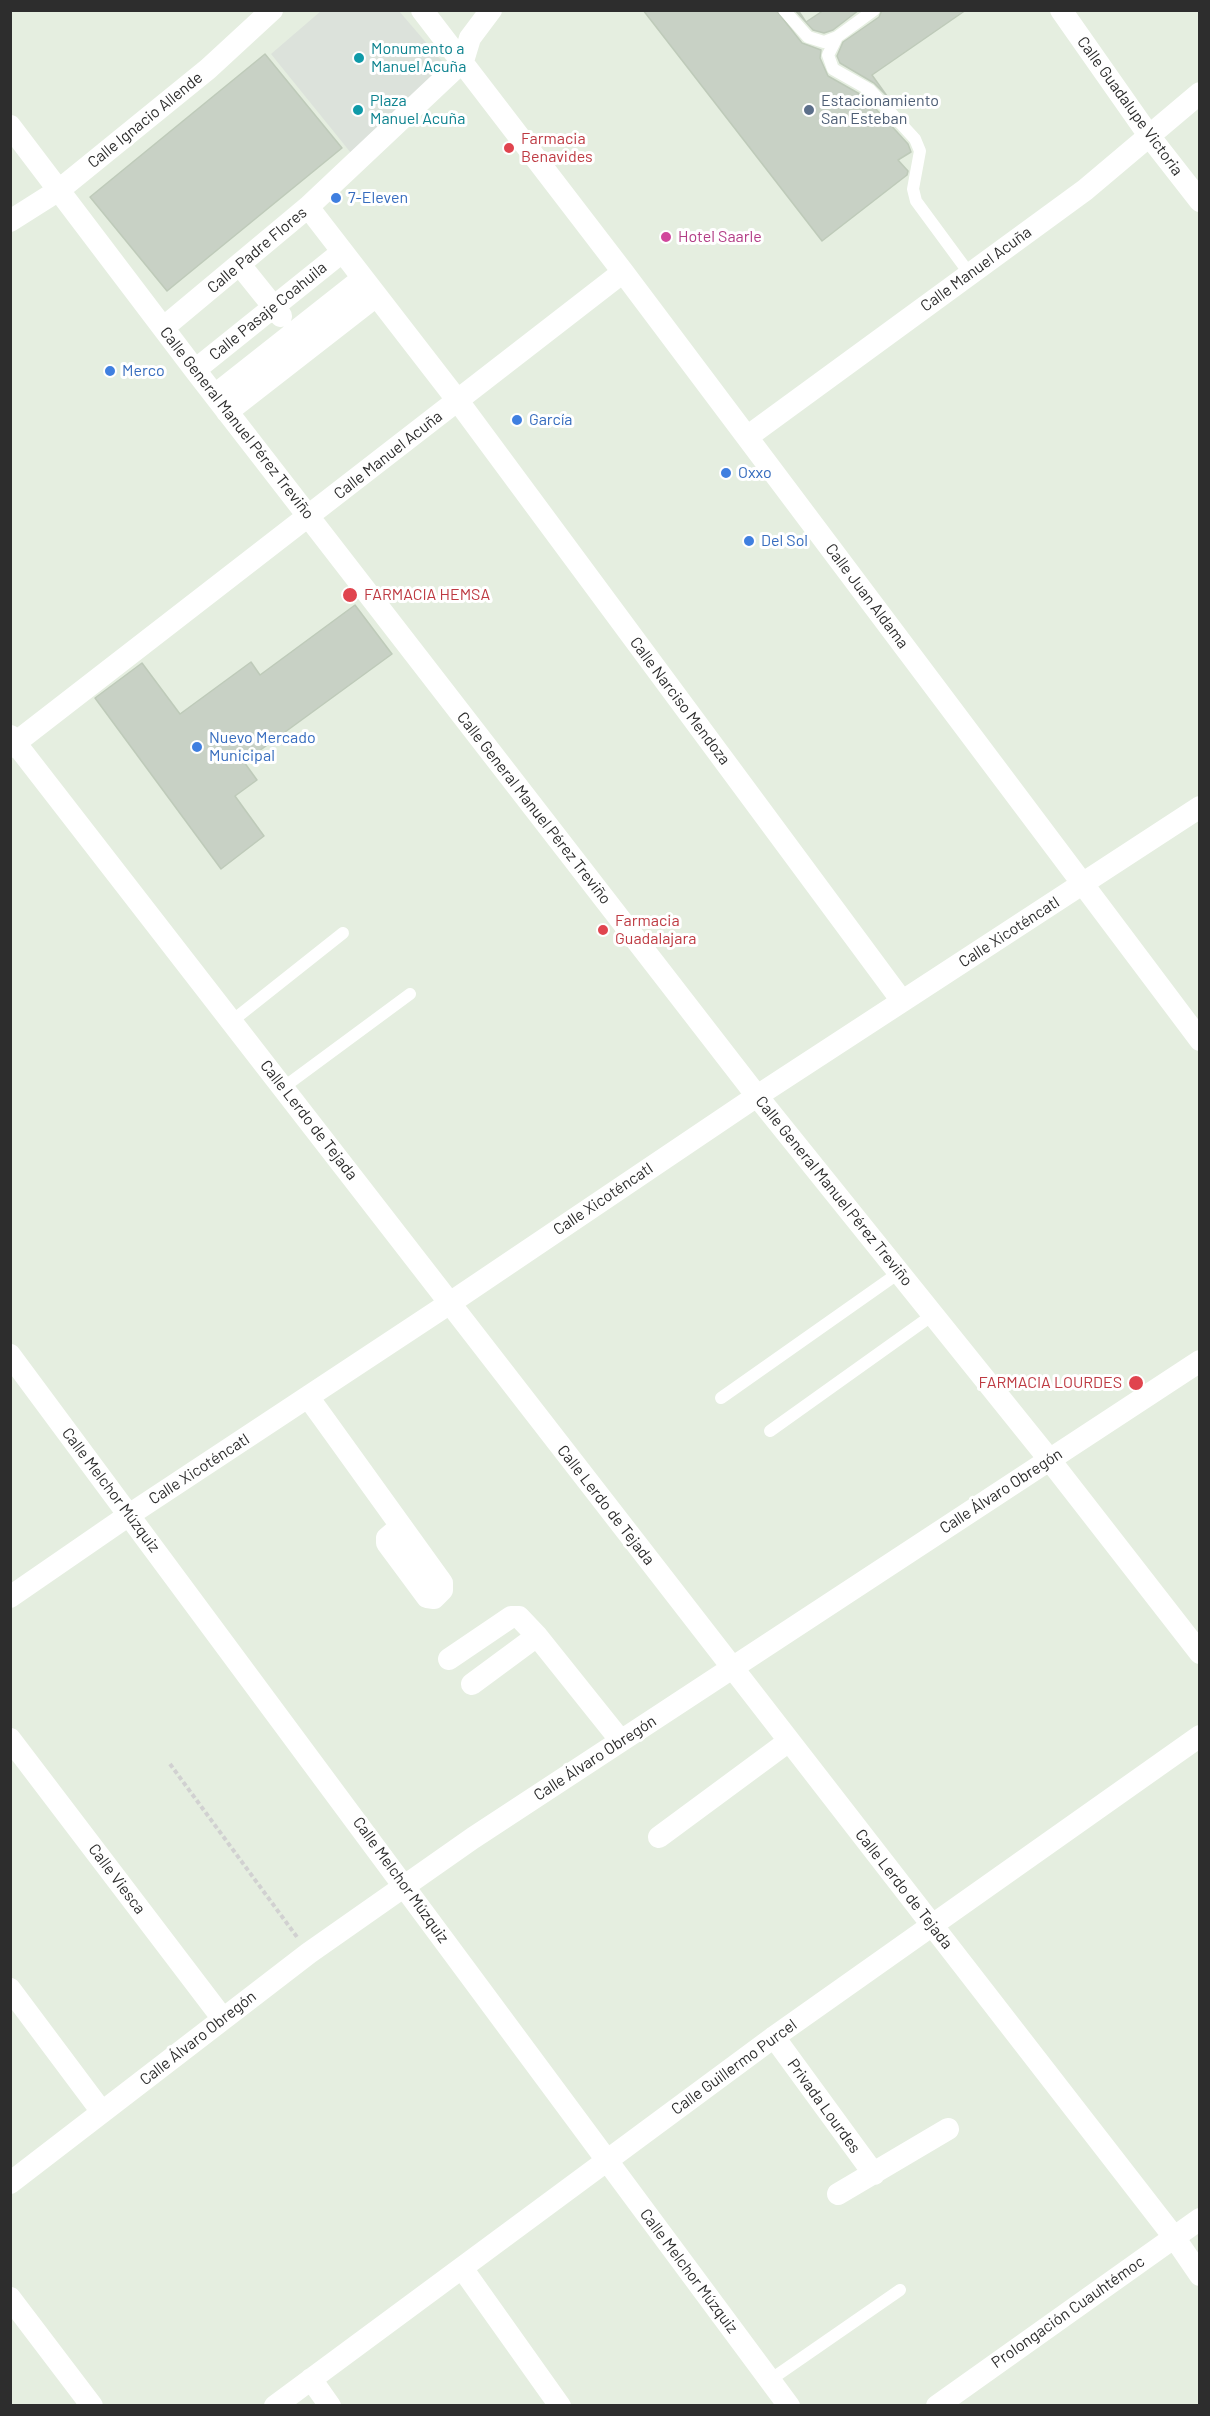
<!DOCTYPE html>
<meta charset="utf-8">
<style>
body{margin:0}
#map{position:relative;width:1210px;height:2416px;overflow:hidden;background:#e5eee0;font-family:Barlow,sans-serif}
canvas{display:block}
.frame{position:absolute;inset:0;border:12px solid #2d2d2d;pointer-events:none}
</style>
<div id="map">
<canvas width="1210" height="2416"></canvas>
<div class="frame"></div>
</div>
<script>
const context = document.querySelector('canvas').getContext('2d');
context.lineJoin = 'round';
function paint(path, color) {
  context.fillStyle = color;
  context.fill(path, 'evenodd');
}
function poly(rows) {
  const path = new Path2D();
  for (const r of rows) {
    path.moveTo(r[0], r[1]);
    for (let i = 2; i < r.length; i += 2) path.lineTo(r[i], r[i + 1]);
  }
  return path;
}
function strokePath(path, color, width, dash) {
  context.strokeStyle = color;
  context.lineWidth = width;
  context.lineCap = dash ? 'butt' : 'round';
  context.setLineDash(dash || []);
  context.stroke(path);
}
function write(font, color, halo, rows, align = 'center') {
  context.font = font + ' Barlow,sans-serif';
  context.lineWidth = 6;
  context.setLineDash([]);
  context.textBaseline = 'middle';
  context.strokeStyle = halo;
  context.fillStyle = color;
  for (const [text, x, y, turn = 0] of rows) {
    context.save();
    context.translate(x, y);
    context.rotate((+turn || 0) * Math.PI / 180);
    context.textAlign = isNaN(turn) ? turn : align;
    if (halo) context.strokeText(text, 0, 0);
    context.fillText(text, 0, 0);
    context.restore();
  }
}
const plaza = poly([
 [321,11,399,11,447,67,351,153,271,54]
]);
const building = poly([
 [643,10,776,10,802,43,821,50,820,58,828,76,865,97,908,144,911,152,898,160,908,171,907,175,822,241,643,10],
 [795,10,798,10,806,22,824,10,859,10,833,30,824,33,813,30,795,10],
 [882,10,966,10,872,75,887,96,874,83,840,63,837,56,843,42,879,17,882,10],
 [265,54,342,148,167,291,90,197,265,54],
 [355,605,392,654,244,762,257,780,235,796,264,836,221,869,95,698,142,663,180,714,251,662,260,675,355,605]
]);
const path = poly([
 [170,1764,297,1937]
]);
const lane = poly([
 [784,10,808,37,824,42,837,37,828,55,833,69,870,90,915,139,920,151,913,189,916,201,969,273],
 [837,37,874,10],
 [232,1021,343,933],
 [284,1087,410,994],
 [721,1398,900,1272],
 [770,1431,934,1314],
 [770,2380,900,2290]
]);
const street = poly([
 [422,10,623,272,1200,1040],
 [1061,10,1150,137,1200,201],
 [10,126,195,370,757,1096,1049,1459,1200,1653],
 [308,207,458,401,902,1001],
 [10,221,59,190,208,69,272,10],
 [240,265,281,316],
 [163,328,308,207,463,61,470,38,491,10],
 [195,370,342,252],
 [215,395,362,279],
 [227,412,376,296],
 [747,437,1085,190,1200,93],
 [10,736,1174,2237,1200,2275],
 [10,747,623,272],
 [10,1355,789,2406],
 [308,1397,324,1419,401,1526,442,1583,442,1590,434,1598,427,1597,387,1543,387,1538,401,1526],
 [10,1597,129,1515,450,1303,757,1096,1200,807],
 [449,1659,511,1617,519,1617,537,1636,621,1741],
 [472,1684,537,1636],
 [10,1739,223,2019],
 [659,1837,789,1741],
 [10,1989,102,2112],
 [774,2037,874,2174],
 [10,2183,309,1953,473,1838,1200,1361],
 [838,2194,948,2129],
 [462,2268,560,2406],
 [10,2298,92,2406],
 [311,2379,330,2406],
 [275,2406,774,2037,1200,1736],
 [937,2406,1200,2219]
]);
const markers = [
 [359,58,6,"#0f9aa8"],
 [358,110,6,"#0f9aa8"],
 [809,110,6,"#5c6f8a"],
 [509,148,6,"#e0444e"],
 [336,198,6,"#3f7fe0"],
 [666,237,6,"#d1479c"],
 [110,371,6,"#3f7fe0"],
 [517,420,6,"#3f7fe0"],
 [726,473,6,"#3f7fe0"],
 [749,541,6,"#3f7fe0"],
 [350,595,8,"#e0444e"],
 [197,747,6,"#3f7fe0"],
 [603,930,6,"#e0444e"],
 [1136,1383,8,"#e0444e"]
];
const cultureNames = [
 ["Monumento a",371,49],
 ["Manuel Acuña",371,67],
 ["Plaza",370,101],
 ["Manuel Acuña",370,119]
];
const serviceNames = [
 ["Estacionamiento",821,101],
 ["San Esteban",821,119]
];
const streetNames = [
 ["Calle Guadalupe Victoria",1130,106,54],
 ["Calle Ignacio Allende",145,120,-39],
 ["Calle Padre Flores",257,250,-40],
 ["Calle Manuel Acuña",976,269,-36],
 ["Calle Pasaje Coahuila",268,311,-39],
 ["Calle General Manuel Pérez Treviño",237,423,52],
 ["Calle Manuel Acuña",388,455,-38],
 ["Calle Juan Aldama",867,596,53],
 ["Calle Narciso Mendoza",680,701,53],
 ["Calle General Manuel Pérez Treviño",534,808,52],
 ["Calle Xicoténcatl",1009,932,-33],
 ["Calle Lerdo de Tejada",309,1120,52],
 ["Calle General Manuel Pérez Treviño",834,1191,51],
 ["Calle Xicoténcatl",603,1199,-34],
 ["Calle Xicoténcatl",199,1469,-33],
 ["Calle Melchor Múzquiz",111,1490,53],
 ["Calle Álvaro Obregón",1001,1491,-33],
 ["Calle Lerdo de Tejada",606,1505,52],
 ["Calle Álvaro Obregón",595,1758,-33],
 ["Calle Viesca",117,1879,53],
 ["Calle Melchor Múzquiz",401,1880,54],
 ["Calle Lerdo de Tejada",904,1889,52],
 ["Calle Álvaro Obregón",198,2038,-38],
 ["Calle Guillermo Purcel",734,2067,-36],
 ["Privada Lourdes",824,2106,54],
 ["Calle Melchor Múzquiz",689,2271,53],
 ["Prolongación Cuauhtémoc",1068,2312,-35]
];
const healthNames = [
 ["Farmacia",521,139],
 ["Benavides",521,157],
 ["FARMACIA HEMSA",364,595],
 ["Farmacia",615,921],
 ["Guadalajara",615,939],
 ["FARMACIA LOURDES",1122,1383,"right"]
];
const shopNames = [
 ["7-Eleven",348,198],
 ["Merco",122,371],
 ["García",529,420],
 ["Oxxo",738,473],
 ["Del Sol",761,541],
 ["Nuevo Mercado",209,738],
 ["Municipal",209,756]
];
const hotelNames = [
 ["Hotel Saarle",678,237]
];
paint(plaza, '#dce2db');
paint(building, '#c8d1c5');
strokePath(building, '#becab9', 1.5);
strokePath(path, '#d1d1d1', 4, [4.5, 3]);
strokePath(lane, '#fff', 12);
strokePath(street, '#fff', 22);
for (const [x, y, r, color] of markers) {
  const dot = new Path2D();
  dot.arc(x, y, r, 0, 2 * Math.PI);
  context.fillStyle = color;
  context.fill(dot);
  strokePath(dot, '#fff', 2);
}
write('16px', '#0d838f', '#fff', cultureNames, 'left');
write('16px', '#4e5e75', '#fff', serviceNames, 'left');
write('16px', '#2d2d2d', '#fff', streetNames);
write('16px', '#be3a42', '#fff', healthNames, 'left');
write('16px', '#366cbe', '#fff', shopNames, 'left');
write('16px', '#b23c85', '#fff', hotelNames, 'left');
</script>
